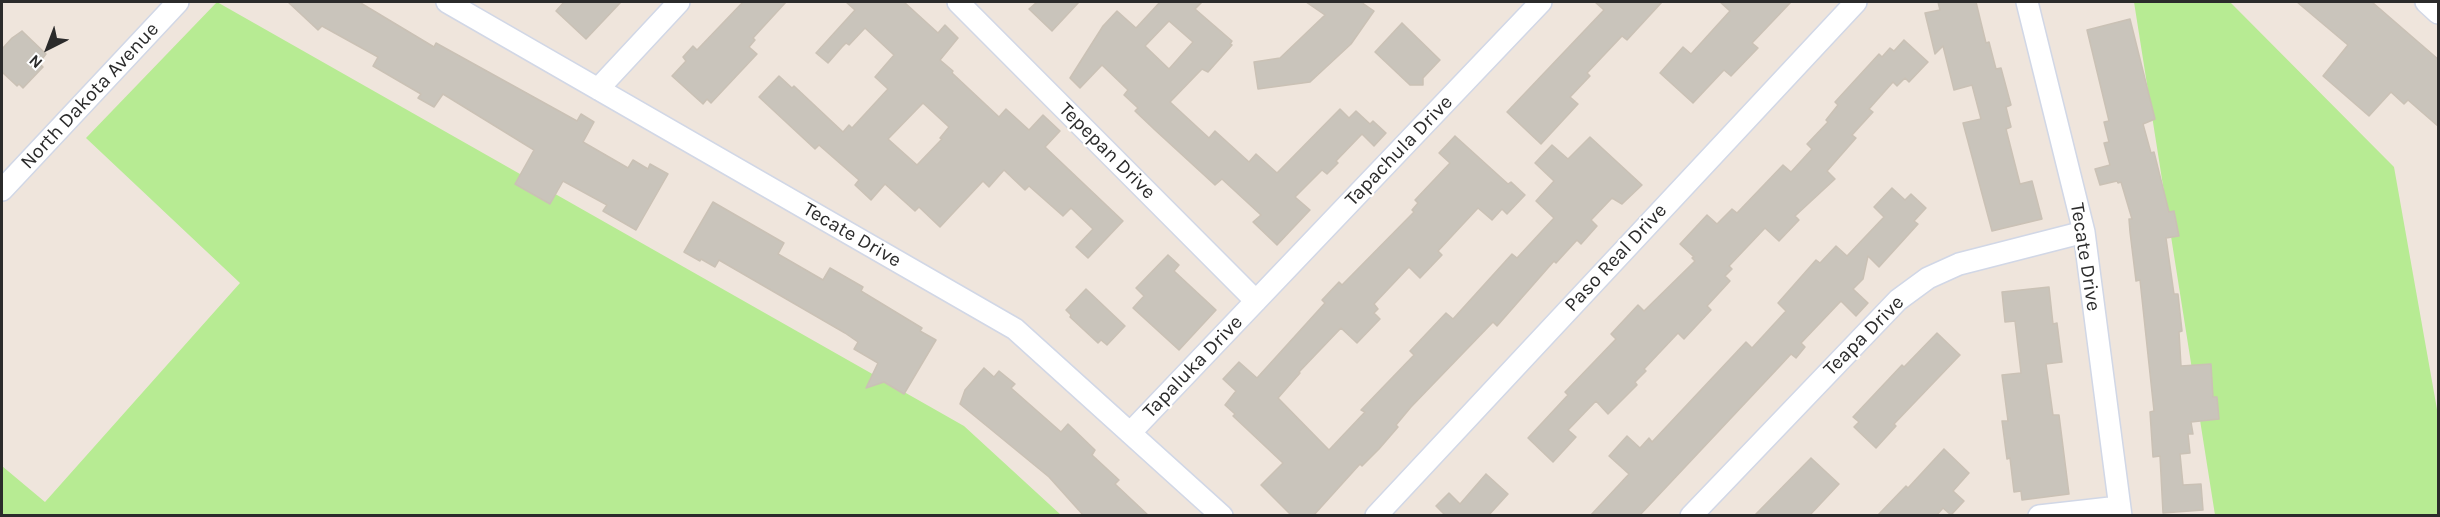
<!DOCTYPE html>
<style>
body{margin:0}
#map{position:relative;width:2440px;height:517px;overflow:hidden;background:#efe5dc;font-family:Karla,sans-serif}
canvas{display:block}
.frame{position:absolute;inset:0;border:3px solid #2b2b2b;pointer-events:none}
.north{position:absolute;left:18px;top:18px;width:60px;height:60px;-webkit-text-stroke:4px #fff;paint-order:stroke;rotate:222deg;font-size:16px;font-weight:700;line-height:24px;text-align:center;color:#2b2b2b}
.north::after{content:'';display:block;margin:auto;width:21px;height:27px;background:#2b2b2b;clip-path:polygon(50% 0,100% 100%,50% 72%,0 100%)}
</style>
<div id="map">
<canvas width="2440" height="517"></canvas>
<div class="frame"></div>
<div class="north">N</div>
</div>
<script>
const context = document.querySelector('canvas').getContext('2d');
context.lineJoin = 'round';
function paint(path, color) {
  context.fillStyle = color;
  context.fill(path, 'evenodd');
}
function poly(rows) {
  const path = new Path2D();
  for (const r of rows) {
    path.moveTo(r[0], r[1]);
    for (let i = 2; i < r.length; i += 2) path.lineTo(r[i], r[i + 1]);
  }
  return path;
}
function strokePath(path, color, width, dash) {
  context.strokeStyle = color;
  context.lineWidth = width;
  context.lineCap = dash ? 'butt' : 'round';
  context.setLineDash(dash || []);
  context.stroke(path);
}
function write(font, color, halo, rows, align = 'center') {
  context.font = font + ' Karla,sans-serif';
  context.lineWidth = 4.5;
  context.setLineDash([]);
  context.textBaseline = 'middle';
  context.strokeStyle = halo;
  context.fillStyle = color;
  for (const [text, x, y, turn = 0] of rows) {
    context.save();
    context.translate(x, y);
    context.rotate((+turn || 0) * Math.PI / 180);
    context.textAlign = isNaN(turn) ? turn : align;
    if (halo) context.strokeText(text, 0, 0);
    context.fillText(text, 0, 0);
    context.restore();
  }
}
const green = poly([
 [217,2,964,426,1061,515,2,516,2,466,45,502,240,283,86,138],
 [2134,2,2230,2,2394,167,2438,415,2438,515,2215,515]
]);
const building = poly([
 [288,2,359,2,434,47,436,43,577,121,581,114,594,122,583,142,628,168,633,160,648,169,650,164,668,174,636,230,603,211,607,205,563,181,550,204,515,184,534,150,443,94,434,107,418,98,421,94,373,66,378,57,322,26,318,30,288,2],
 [564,2,621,2,586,39,556,11,564,2],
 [743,2,786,2,753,38,755,40,749,47,757,54,711,103,707,99,703,104,672,76,686,61,683,57,693,46,697,50,743,2],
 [846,2,904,2,938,33,945,25,958,38,940,60,953,71,952,73,999,117,1006,109,1029,130,1043,115,1060,131,1045,147,1123,221,1088,258,1076,247,1093,229,1071,208,1063,216,1029,186,1025,190,1004,170,989,187,983,181,940,227,919,207,915,211,885,184,871,200,855,185,859,180,819,145,815,149,759,97,779,76,792,88,794,86,843,132,849,125,852,128,888,89,875,77,894,55,865,28,849,45,846,43,842,47,828,63,816,53,855,10,846,2],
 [923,103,949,127,940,138,942,139,917,165,888,139,923,103],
 [1037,2,1079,2,1052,31,1029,9,1037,2],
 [1160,2,1202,2,1195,9,1232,41,1230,44,1232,45,1208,72,1202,69,1170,102,1209,138,1215,131,1249,162,1256,154,1277,173,1340,109,1349,118,1356,111,1370,124,1373,121,1386,133,1374,146,1362,134,1336,161,1338,163,1327,174,1322,170,1295,197,1310,210,1277,245,1253,222,1261,215,1222,179,1215,185,1155,130,1135,111,1138,108,1124,95,1128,90,1102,65,1080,88,1070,78,1103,26,1117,11,1136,28,1160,2],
 [1169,21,1193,42,1169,69,1145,46,1169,21],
 [1306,2,1361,2,1374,11,1351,44,1310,82,1258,89,1254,62,1280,58,1325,15,1306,2],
 [1595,2,1662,2,1627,40,1622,36,1587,73,1590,76,1570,97,1578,104,1541,144,1507,112,1604,10,1595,2],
 [1720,2,1791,2,1752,43,1758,48,1731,76,1724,70,1693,103,1660,73,1683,47,1691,54,1730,11,1720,2],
 [1938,2,1976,2,1986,43,1989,42,1996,69,2001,68,2011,105,2006,107,2011,127,2006,129,2020,184,2032,181,2042,219,1992,231,1963,123,1981,119,1972,85,1954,90,1943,46,1935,54,1925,13,1940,10,1938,2],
 [2297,2,2372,2,2402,28,2439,60,2439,127,2408,100,2404,104,2391,92,2369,116,2323,76,2348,45,2297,2],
 [2130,19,2155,119,2143,124,2151,153,2154,152,2169,212,2174,211,2179,236,2166,238,2174,294,2178,294,2182,331,2179,332,2181,366,2211,364,2213,397,2217,397,2219,419,2191,422,2193,434,2188,434,2190,453,2180,454,2183,485,2201,484,2203,510,2163,513,2160,456,2153,457,2150,412,2154,411,2140,280,2136,281,2130,232,2129,219,2132,219,2121,182,2118,183,2117,181,2100,185,2095,169,2110,165,2104,143,2109,142,2104,122,2109,121,2087,30,2130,19],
 [1402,23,1440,60,1423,78,1423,85,1410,85,1375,52,1402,23],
 [22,31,46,54,39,63,43,67,23,88,19,84,17,86,2,72,2,49,12,38,22,31],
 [1904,40,1928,62,1909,82,1905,78,1897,86,1893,82,1869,109,1873,112,1852,135,1856,138,1827,171,1835,179,1795,216,1799,220,1779,241,1765,228,1729,266,1732,269,1725,276,1730,281,1707,306,1711,310,1684,339,1678,333,1644,369,1646,371,1635,382,1637,385,1608,414,1596,401,1568,430,1576,437,1553,462,1528,438,1568,395,1565,392,1616,339,1611,334,1638,305,1644,311,1695,261,1692,258,1694,257,1680,244,1707,215,1717,224,1732,209,1737,213,1783,165,1791,172,1812,149,1807,144,1828,122,1826,120,1838,105,1835,102,1879,54,1882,57,1890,48,1894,51,1904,40],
 [1455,136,1508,184,1511,182,1525,195,1507,214,1502,209,1492,220,1478,208,1438,251,1442,255,1420,278,1409,267,1374,304,1378,309,1374,313,1380,319,1357,343,1341,328,1299,372,1300,373,1278,398,1329,450,1365,412,1361,410,1414,355,1410,351,1446,313,1453,319,1512,254,1517,258,1554,218,1536,201,1554,181,1535,163,1552,145,1568,159,1590,137,1642,185,1622,204,1612,198,1591,220,1597,226,1581,244,1577,240,1556,263,1554,261,1497,326,1493,322,1411,407,1396,425,1398,427,1379,449,1362,466,1360,464,1313,516,1292,516,1261,485,1283,463,1233,416,1235,414,1225,405,1236,391,1223,379,1239,362,1257,378,1325,303,1322,300,1339,282,1342,285,1414,212,1412,210,1418,203,1415,200,1450,163,1439,153,1455,136],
 [1892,188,1905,200,1911,194,1926,208,1914,221,1918,224,1879,267,1868,256,1863,279,1853,289,1868,303,1856,316,1841,301,1801,343,1805,347,1796,358,1791,354,1779,367,1639,516,1590,516,1629,474,1609,456,1627,436,1640,448,1649,438,1652,442,1746,342,1752,348,1786,311,1778,303,1816,260,1820,263,1836,246,1847,256,1884,217,1874,207,1892,188],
 [713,202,784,243,778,254,823,280,830,268,863,287,861,291,922,328,920,331,936,340,904,394,884,382,866,388,878,363,854,349,858,342,845,333,719,260,715,267,701,259,700,261,684,252,713,202],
 [1168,255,1179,265,1174,271,1216,310,1179,350,1133,308,1144,296,1136,288,1168,255],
 [2049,287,2053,324,2057,323,2062,362,2046,364,2053,415,2059,415,2069,494,2022,500,2021,491,2014,492,2010,458,2007,459,2002,421,2008,421,2002,375,2021,373,2015,321,2005,322,2002,292,2049,287],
 [1086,289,1125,326,1107,345,1101,340,1098,343,1070,317,1071,315,1066,310,1086,289],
 [1937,333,1960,355,1894,424,1896,426,1876,448,1854,427,1859,422,1853,417,1902,365,1904,367,1937,333],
 [984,368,994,377,999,371,1015,384,1011,388,1061,432,1068,424,1095,450,1092,455,1119,480,1115,484,1149,516,1084,516,1049,477,960,404,965,390,984,368],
 [1944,449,1969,473,1953,491,1964,501,1951,515,1943,508,1936,516,1877,516,1906,486,1908,488,1944,449],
 [1811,458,1839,484,1809,516,1754,516,1811,458],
 [1486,474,1508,494,1488,516,1446,516,1436,506,1449,493,1460,504,1486,474]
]);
const minor = poly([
 [447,2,1015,329,1222,516],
 [958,2,1256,301],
 [2027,2,2084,232,2121,516],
 [2426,2,2438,13],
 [598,89,679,2],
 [2,190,178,2],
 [1130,433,1541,2],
 [1376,516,1856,2],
 [1691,516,1898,300,1928,278,1959,264,2084,232],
 [2039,516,2119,507]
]);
const streetNames = [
 ["North Dakota Avenue",90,96,-47],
 ["Tepepan Drive",1107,151,45],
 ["Tapachula Drive",1399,151,-46],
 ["Tecate Drive",852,235,30],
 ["Tecate Drive",2085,257,81],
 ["Paso Real Drive",1616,258,-47],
 ["Teapa Drive",1864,336,-45],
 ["Tapaluka Drive",1193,367,-46]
];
paint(green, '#b7eb93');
paint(building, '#c9c4bb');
strokePath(building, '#cac1b5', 1.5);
strokePath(minor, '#d1d7e6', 24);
strokePath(minor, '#fff', 21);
write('20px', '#2b2b2b', '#fff', streetNames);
</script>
